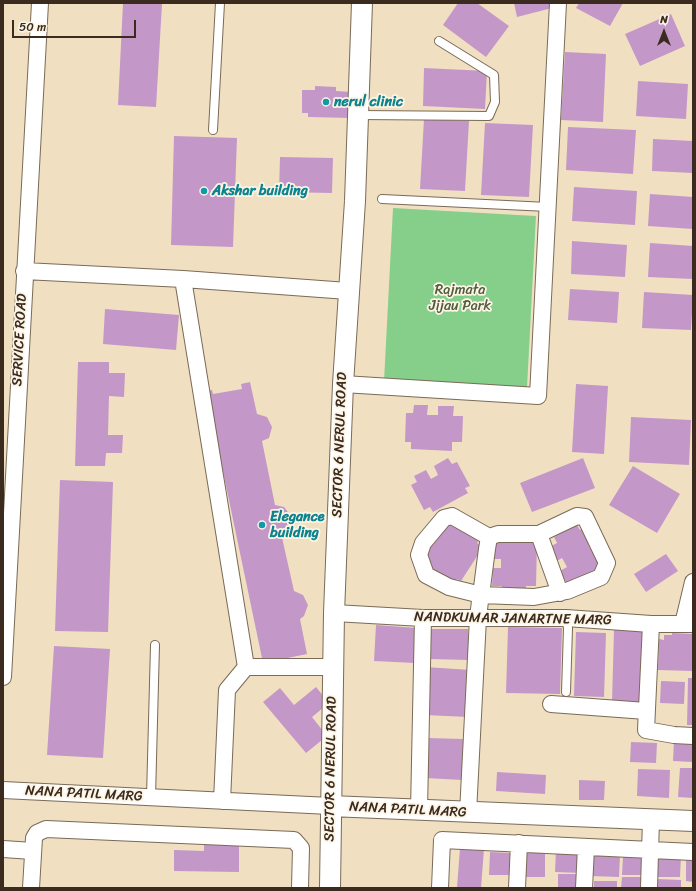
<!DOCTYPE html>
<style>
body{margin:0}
#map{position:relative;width:696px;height:891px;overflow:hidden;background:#f0e0c1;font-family:Sriracha,sans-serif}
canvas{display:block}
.frame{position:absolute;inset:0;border:4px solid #3b2a1e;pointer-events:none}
.north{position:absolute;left:644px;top:12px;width:40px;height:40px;-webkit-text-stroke:3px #fcf5e5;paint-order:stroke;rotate:0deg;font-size:11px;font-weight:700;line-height:16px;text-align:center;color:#3b2a1e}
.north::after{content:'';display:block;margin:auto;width:14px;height:18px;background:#3b2a1e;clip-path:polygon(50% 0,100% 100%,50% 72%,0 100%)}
.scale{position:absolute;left:12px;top:20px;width:124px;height:18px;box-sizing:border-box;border:2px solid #3b2a1e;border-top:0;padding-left:5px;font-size:12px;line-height:14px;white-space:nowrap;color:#3b2a1e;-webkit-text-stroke:3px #fcf5e5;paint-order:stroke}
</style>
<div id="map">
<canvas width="696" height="891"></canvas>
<div class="frame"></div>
<div class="north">N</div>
<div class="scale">50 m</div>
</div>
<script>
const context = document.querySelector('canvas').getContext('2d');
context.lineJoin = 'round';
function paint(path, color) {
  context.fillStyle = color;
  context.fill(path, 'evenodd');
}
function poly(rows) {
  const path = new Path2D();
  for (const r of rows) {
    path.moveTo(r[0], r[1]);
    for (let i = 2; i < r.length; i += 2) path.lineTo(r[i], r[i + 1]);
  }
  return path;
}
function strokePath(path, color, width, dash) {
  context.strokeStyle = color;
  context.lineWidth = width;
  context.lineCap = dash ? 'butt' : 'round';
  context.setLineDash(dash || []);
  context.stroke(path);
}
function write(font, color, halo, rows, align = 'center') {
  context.font = font + ' Sriracha,sans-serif';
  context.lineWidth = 3.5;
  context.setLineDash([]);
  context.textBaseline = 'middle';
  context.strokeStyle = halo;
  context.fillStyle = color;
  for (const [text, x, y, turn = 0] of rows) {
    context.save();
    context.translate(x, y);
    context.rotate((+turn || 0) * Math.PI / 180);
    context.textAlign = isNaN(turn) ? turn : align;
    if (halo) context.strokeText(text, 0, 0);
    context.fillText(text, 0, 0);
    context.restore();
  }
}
const green = poly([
 [393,208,536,216,527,388,384,381]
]);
const building = poly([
 [123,3,162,4,156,107,118,105],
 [458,3,477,3,509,26,486,57,443,25],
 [514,3,551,3,552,8,517,17],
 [579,3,623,3,610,26,576,8],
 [671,14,685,46,640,66,625,34],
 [565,52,606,54,603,122,561,120],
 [424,68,487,71,485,109,423,106],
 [638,81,688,84,686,119,636,116],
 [315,86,336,87,336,91,351,92,351,118,308,117,308,113,302,113,302,90,315,90],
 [424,119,469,121,465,191,420,189],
 [485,123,533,125,529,197,481,195],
 [568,127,636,130,633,174,566,170],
 [174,136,237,138,233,247,171,245],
 [653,139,693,141,693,173,652,171],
 [280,157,333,158,332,193,279,192],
 [574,187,637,191,635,225,572,221],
 [650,194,693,197,693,229,648,226],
 [572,241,627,245,625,277,571,274],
 [650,243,693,246,693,279,648,277],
 [570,289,619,292,617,323,568,320],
 [644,292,693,295,691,330,642,328],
 [105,309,179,315,176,350,103,344],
 [78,362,109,362,109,373,125,373,124,397,109,396,108,435,123,435,122,453,106,453,105,466,75,466],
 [250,382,257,414,267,417,272,427,269,438,262,441,275,505,284,507,291,516,288,528,281,533,294,591,303,595,308,605,304,616,300,619,307,654,263,663,211,414,213,414,210,399,206,391,212,390,213,394,242,389,241,384],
 [576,384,608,386,604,454,572,452],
 [414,405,428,405,427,415,438,415,438,406,454,406,453,416,463,416,462,442,452,442,452,451,411,449,411,442,405,442,406,413,413,413],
 [631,417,691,420,689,465,629,462],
 [448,458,452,464,457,462,470,486,465,488,468,493,433,512,430,507,424,510,411,485,417,482,414,476,426,470,431,479,438,475,434,466],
 [583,458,595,488,532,512,520,483],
 [633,466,680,494,657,533,609,505],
 [60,480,113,482,108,632,55,631],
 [457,521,481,537,477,543,483,547,461,581,457,579,454,584,426,567,430,560,424,557,447,522,453,526],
 [577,525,580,530,584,528,592,542,588,544,592,552,596,550,601,571,567,584,560,571,567,567,562,558,555,562,548,548,557,543,554,537],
 [504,538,529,539,529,543,537,543,536,586,526,586,526,592,502,591,502,586,492,586,493,568,501,568,501,559,493,559,493,543,504,543],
 [666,554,678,571,646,592,634,574],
 [376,625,417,628,415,663,374,661],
 [508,627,562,628,560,694,506,693],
 [429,629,468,629,468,660,429,659],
 [614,630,647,631,645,703,612,702],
 [576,632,606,633,604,697,574,696],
 [672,633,693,634,693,671,658,670,659,639,664,640,664,635,672,635],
 [54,646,110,649,103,758,47,755],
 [425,667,471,670,468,717,424,715],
 [688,678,693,678,693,725,687,725],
 [661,681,685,682,684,704,660,703],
 [316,687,329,703,312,717,327,736,306,753,263,702,280,688,294,705],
 [427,738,463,739,462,780,425,778],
 [674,740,693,740,693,762,673,761],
 [631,742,657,743,656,763,630,762],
 [680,768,693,768,693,798,678,797],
 [638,769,670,770,669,798,637,796],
 [497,772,546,775,545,794,496,791],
 [579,780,605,781,604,800,579,800],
 [204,844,239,845,239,872,174,871,174,850,204,851],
 [460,848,484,849,481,888,457,888],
 [556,849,582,849,581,873,555,872],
 [490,852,510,853,510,875,489,875],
 [522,853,545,853,545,877,522,877],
 [591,855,620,855,619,877,591,876],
 [654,855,681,856,680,877,653,877],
 [623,856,647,857,647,875,622,875],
 [686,857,693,857,693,882,686,881],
 [558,874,582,874,581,888,558,888],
 [622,877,646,877,646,888,621,888],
 [656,879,681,880,681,888,656,888],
 [594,881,617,881,617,888,594,888]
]);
const service = poly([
 [358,115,489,116,495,102,494,75,439,41],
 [213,130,220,3],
 [382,199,548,207],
 [566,618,568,628,566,692],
 [151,797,155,645]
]);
const minor = poly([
 [24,271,183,279,348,291],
 [183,279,246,667,333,667],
 [343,384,538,396,558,3],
 [539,534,560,593],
 [334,613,423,618,566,618,651,624,693,624],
 [651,624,646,730,674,735,693,736],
 [683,624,693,582],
 [3,677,40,3],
 [551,704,646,711],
 [3,790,330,806],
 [222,801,227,690,246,667],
 [419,810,423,618],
 [468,813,478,618,480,601,481,595,487,549,489,537,498,534,539,534,577,516,585,517,607,563,601,577,567,591,534,597,481,595,449,587,426,575,419,555,423,543,444,518,452,516,489,537],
 [3,849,33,851],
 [31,888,34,838,37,833,46,829,294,840,301,848,300,888],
 [440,888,442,840,693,852],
 [517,888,519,843],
 [584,888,586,847],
 [649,888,651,819]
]);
const tertiary = poly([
 [330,806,693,821],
 [330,888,334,613,343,384,355,201,362,3]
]);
const markers = [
 [326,102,4,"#0f9aa8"],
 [204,191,4,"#0f9aa8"],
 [262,525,4,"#0f9aa8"]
];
const cultureNames = [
 ["nerul clinic",334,102],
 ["Akshar building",212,191],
 ["Elegance",270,517],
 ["building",270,533]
];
const parkNames = [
 ["Rajmata",460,290],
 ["Jijau Park",460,306]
];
const streetNames = [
 ["SERVICE ROAD",20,340,-87],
 ["SECTOR 6 NERUL ROAD",340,445,-88],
 ["NANDKUMAR JANARTNE MARG",513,619,1],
 ["SECTOR 6 NERUL ROAD",331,769,-89],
 ["NANA PATIL MARG",84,794,3],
 ["NANA PATIL MARG",408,810,3]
];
paint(green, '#85cf8b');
paint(building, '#c497c9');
strokePath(service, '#7a6a57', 10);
strokePath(minor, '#7a6a57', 18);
strokePath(tertiary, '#7a6a57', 22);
strokePath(service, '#fff', 8);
strokePath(minor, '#fff', 16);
strokePath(tertiary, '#fff', 20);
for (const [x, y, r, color] of markers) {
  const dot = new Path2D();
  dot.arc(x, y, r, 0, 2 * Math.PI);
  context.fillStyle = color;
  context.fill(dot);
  strokePath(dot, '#fcf5e5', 1.5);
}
write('bold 14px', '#0d838f', '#fcf5e5', cultureNames, 'left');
write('14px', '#515c3f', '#fcf5e5', parkNames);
write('14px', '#3b2a1e', '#fcf5e5', streetNames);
</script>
